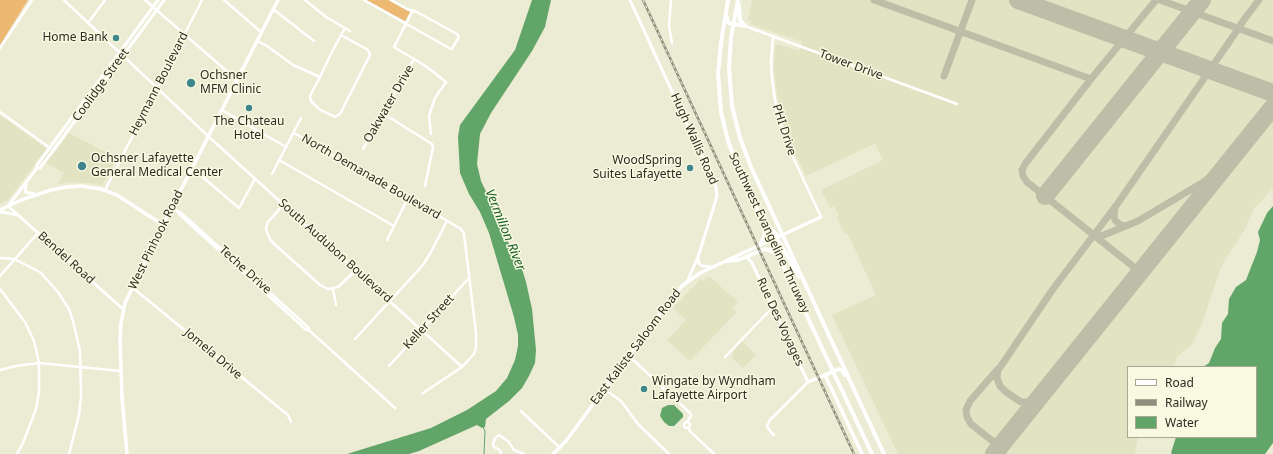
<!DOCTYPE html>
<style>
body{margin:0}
#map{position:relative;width:1273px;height:454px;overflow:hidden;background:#ebecd3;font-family:"Noto Sans",sans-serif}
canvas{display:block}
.legend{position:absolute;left:1127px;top:366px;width:130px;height:72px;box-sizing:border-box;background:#f8f9e0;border:1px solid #a6a794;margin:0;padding:5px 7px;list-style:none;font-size:12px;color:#2b2b22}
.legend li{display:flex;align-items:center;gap:8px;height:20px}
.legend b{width:20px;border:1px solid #a6a794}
</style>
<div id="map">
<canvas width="1273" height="454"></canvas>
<ul class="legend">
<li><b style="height:5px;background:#fff"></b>Road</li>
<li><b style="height:5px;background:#8f8f7e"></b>Railway</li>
<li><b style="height:11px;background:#62a569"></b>Water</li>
</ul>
</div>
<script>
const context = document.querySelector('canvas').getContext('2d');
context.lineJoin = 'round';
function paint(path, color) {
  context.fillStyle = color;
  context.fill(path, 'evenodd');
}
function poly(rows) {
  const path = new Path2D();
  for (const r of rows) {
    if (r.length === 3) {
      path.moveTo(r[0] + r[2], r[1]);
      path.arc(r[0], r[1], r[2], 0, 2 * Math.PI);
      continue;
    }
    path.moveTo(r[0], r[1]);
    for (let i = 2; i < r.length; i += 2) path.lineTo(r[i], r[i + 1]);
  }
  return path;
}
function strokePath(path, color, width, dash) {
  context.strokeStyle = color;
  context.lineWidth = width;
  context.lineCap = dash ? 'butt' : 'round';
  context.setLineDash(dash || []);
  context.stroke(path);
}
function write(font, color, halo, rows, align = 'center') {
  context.font = font + ' "Noto Sans",sans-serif';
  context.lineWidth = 3;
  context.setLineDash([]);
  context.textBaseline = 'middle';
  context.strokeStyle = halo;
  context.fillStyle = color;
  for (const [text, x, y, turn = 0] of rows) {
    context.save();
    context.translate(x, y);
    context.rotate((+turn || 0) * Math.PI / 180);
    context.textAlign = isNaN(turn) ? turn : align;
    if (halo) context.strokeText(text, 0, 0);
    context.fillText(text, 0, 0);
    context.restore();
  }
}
const built = poly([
 [752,0,1273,0,1273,188,1254,209,1244,231,1228,255,1220,270,1202,323,1192,344,1177,357,1174,367,1128,367,1128,437,1138,437,1135,454,898,454,832,315,876,295,848,234,845,235,837,218,839,216,834,206,830,208,821,190,883,160,876,145,874,144,806,176,788,138,784,125,777,96,774,69,775,45,781,45,799,51,802,42,750,24,751,20,748,20],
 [0,115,54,154,69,133,117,158,102,185,88,183,68,182,58,184,64,173,39,159,8,200,0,204],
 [709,276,738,302,732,308,737,312,690,361,667,340,686,320,673,308,701,279,704,281],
 [742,341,756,355,743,368,732,358,734,350]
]);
const green = poly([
 [0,0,28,0,0,45],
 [366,0,388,0,410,12,405,21]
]);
const water = poly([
 [532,0,551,0,545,27,532,51,491,113,480,134,477,164,481,181,500,221,509,244,519,259,526,282,532,309,536,350,535,363,529,376,522,388,509,401,486,419,485,427,482,428,477,425,419,451,409,454,347,454,431,428,467,410,496,391,507,378,515,360,518,346,518,335,514,317,489,233,480,212,469,194,460,173,458,137,460,125,515,50],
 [1273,206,1273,443,1265,454,1172,454,1171,453,1176,437,1256,437,1256,367,1203,367,1209,363,1215,348,1221,339,1222,323,1228,314,1229,299,1236,287,1246,280,1257,252,1260,240,1258,232,1267,213],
 [668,405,674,405,683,414,683,417,674,426,669,426,664,422,660,416,662,408]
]);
const stream = poly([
 [483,427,485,431,484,454]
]);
const taxiway = poly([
 [874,0,1091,79],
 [1026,0,1031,5],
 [1160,0,1273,41],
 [944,76,972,0],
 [1046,197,1140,272],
 [1049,200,1047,193,1041,193,1027,182,1023,176,1022,170,1025,164,1091,79,1156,0],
 [1115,209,1114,216,1115,220,1119,224,1125,226],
 [1093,236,1099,237,1138,221,1202,183,1219,170,1240,148],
 [998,369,970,401,966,410,967,417,971,424,1000,447],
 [1039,398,1030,402,1021,402,1006,392,1000,386,997,378,998,370,1001,366,1053,289,1118,203,1236,32,1243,21,1259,0]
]);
const runway = poly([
 [1018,0,1273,93],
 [1045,196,1202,0],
 [994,454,1273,107]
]);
const minor = poly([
 [64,0,208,136,462,367],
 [145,0,237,80],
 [224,0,261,32],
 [305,0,326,17,350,31],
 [364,0,449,48,452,49,453,47,459,37,457,34,417,12,407,9,391,0],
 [671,0,669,26,672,43],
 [273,9,314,41],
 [413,10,394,47,427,67,446,82,435,98,429,116,431,134],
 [88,23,105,0],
 [745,26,957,104],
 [341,35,368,50,370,55,340,114,335,117,319,109,311,101,310,97,310,96,320,77,332,52,341,35,345,28],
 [773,37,771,63,772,79,777,113,791,153,821,217],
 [257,41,267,46,293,65,320,77],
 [0,48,32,0],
 [222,110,286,147],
 [0,112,50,148],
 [384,114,432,144,433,147,425,186],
 [294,133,429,210,461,229,464,234,476,333,476,348,474,354,462,367,423,393],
 [363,149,414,59],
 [279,160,394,226],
 [192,168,239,208,255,179],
 [272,174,301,118],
 [105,190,202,0],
 [284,204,268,222,266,228,267,233,271,241,320,285,328,289,338,287,356,270],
 [172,207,178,212,180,212,308,327,310,331],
 [178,212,179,214,305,329,310,331,395,408],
 [387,240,408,198],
 [0,258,14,259,40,272,58,292,69,309,73,321,80,351,81,396,79,415,69,454],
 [0,276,38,233],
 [133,288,288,415,291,422],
 [0,289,25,322,34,341,39,363,39,392,36,409,23,443,17,454],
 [333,289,336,305],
 [355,339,423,265,431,252,447,221],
 [629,356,690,413,691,416,687,422],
 [725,357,773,307],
 [389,366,469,278],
 [0,370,16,366,39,363,121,371],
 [604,389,621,401,638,424,669,454],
 [521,411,560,448],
 [687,425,3],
 [688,428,690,431,714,454],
 [774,435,770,431,767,426,770,420,808,382],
 [501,454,500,450,494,447,493,444,495,438,499,435,508,441,514,450,524,454]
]);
const tertiary = poly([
 [630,0,716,187,717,195,714,206,698,257,687,282],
 [37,168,37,165,158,0],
 [26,184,25,192,35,194],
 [0,212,8,213,18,215],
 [747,257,752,263,808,382,825,375],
 [698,259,699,263,702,266,712,267],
 [124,310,8,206,37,168,40,168,52,152,164,0]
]);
const secondary = poly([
 [0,210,21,200,51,190,67,187,81,186,101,189,117,195,163,225],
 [780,236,821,217],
 [825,375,862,454],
 [127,454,122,398,120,341,121,323,125,303,163,225,278,0],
 [553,454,566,441,669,301,682,286,700,273,773,239]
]);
const trunk = poly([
 [728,0,721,43,718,74,721,112,728,141,741,176,872,454],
 [738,0,731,38,729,68,732,106,740,138,751,167,884,454],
 [739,5,740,20,745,26],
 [727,17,727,20,729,23,745,26],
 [768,226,779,237],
 [775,238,780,243,799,277],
 [760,245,765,235,763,225],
 [726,261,738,260,765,249,772,251,781,259],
 [825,375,839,369,843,371,845,375]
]);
const rail = poly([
 [643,0,854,454]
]);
const markers = [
 [116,38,4,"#3f878c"],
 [191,83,5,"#3f878c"],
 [249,108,4,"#3f878c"],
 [82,166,5,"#3f878c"],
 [690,168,4,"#3f878c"],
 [644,389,4,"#3f878c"]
];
const poiNames = [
 ["Home Bank",108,38,"right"],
 ["Ochsner",200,76],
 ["MFM Clinic",200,90],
 ["The Chateau",249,122,"center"],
 ["Hotel",249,136,"center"],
 ["Ochsner Lafayette",91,159],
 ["General Medical Center",91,173],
 ["WoodSpring",682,161,"right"],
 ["Suites Lafayette",682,175,"right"],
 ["Wingate by Wyndham",652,382],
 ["Lafayette Airport",652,396]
];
const streetNames = [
 ["Tower Drive",851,65,20],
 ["Heymann Boulevard",159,84,-63],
 ["Coolidge Street",101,85,-54],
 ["Oakwater Drive",389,104,-60],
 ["PHI Drive",784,130,72],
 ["Hugh Wallis Road",694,139,66],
 ["North Demanade Boulevard",371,177,30],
 ["Southwest Evangeline Thruway",769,233,65],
 ["West Pinhook Road",156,240,-64],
 ["South Audubon Boulevard",335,251,42],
 ["Bendel Road",66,258,42],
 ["Teche Drive",245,270,42],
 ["Keller Street",429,322,-48],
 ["Rue Des Voyages",780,322,65],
 ["East Kaliste Saloom Road",636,347,-53],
 ["Jomela Drive",213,354,40]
];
const waterNames = [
 ["Vermilion River",505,230,68]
];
paint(built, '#e2e3c2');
paint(green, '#edb871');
paint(water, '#62a569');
strokePath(stream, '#62a569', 1);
strokePath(taxiway, '#bdbea8', 7);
strokePath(runway, '#bdbea8', 18);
strokePath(minor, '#fff', 2.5);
strokePath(tertiary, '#fff', 3);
strokePath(secondary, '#fff', 3.5);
strokePath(trunk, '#fff', 4);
strokePath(rail, '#8f8f7e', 2.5);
strokePath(rail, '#f8f9e0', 1, [3]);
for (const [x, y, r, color] of markers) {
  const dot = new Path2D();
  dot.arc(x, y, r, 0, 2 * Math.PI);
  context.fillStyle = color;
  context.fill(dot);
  strokePath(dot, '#f8f9e0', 1.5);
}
write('12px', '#2b2b22', '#f8f9e0', poiNames, 'left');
write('12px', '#2b2b22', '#f8f9e0', streetNames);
write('italic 13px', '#1e642b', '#f8f9e0', waterNames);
</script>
